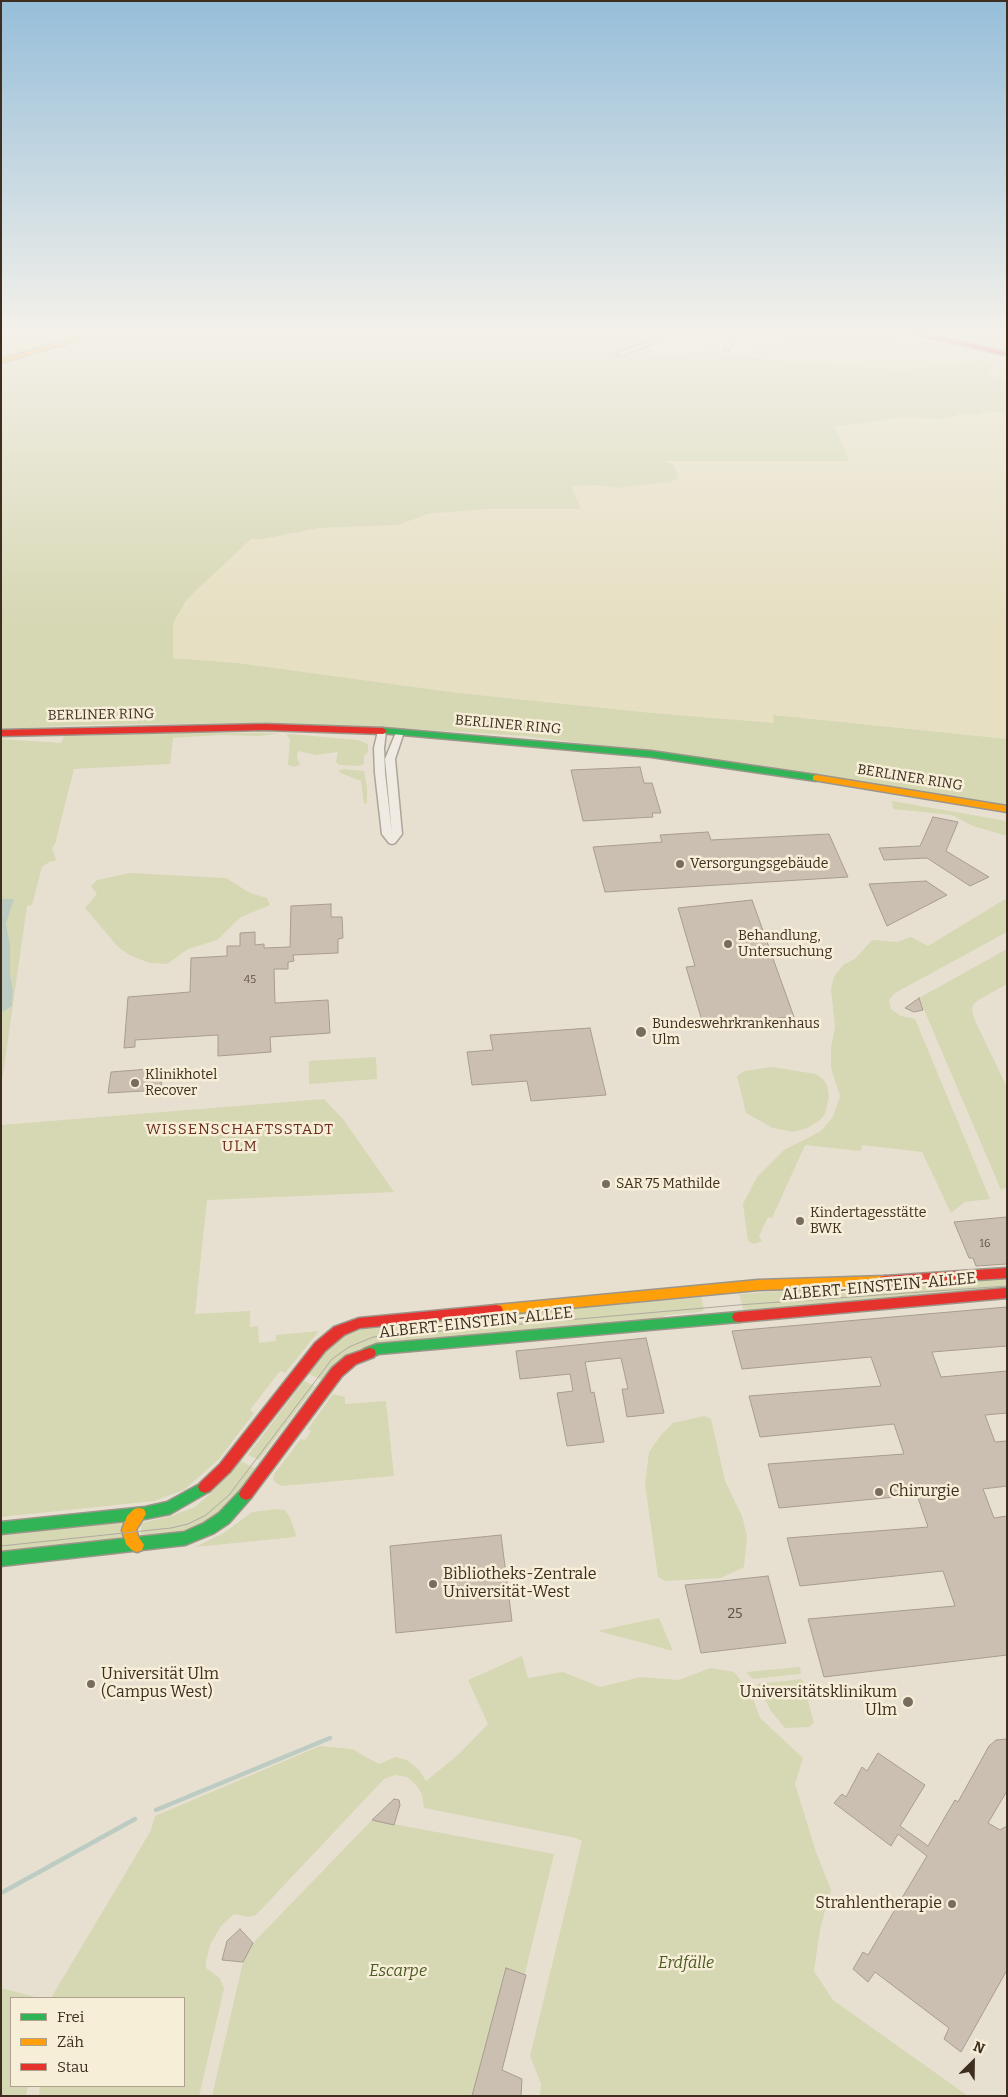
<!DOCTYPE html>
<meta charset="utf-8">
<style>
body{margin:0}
#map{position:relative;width:1008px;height:2097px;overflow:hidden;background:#e7e0d1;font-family:Bitter,serif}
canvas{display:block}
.frame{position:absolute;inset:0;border:2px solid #3d2e20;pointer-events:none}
.legend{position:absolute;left:10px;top:1997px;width:175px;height:90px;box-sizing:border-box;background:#f7eed8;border:1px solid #ada18e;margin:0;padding:6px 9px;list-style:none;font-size:15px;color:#3d2e20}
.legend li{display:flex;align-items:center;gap:10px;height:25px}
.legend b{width:25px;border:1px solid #ada18e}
.north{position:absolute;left:948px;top:2037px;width:50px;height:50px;-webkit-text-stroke:4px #f7eed8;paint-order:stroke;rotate:23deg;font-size:14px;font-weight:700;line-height:20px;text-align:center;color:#3d2e20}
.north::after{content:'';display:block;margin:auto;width:18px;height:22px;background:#3d2e20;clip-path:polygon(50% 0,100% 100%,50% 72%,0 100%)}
</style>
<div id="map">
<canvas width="1008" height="2097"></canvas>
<div class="frame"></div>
<ul class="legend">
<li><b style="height:6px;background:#30b455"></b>Frei</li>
<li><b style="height:6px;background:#ff9f0a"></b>Zäh</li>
<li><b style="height:6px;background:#e5322d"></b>Stau</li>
</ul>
<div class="north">N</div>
</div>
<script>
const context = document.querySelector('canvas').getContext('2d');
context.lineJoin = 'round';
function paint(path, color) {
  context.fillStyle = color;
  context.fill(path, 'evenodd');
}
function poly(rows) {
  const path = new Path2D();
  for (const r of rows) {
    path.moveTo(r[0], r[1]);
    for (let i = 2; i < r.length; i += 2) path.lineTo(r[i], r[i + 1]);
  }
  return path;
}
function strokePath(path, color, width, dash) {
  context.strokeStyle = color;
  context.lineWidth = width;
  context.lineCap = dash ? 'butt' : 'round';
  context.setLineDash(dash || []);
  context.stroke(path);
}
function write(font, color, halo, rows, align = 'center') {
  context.font = font + ' Bitter,serif';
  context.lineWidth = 5;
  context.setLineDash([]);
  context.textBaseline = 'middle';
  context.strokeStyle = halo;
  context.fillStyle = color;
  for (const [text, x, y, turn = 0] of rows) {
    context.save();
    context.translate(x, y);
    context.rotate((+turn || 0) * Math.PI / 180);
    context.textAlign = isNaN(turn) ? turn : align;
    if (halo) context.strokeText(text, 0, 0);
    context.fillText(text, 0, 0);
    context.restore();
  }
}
const farmland = poly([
 [783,333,881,333,947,344,1007,362,1007,380,989,375,990,365,983,359,964,364,913,368,907,370,756,358,758,336,783,338],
 [924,333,1007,333,1007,352],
 [985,411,1007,413,1007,739,774,715,775,723,652,713,458,693,237,663,173,658,173,622,187,599,251,538,263,539,319,528,395,525,427,514,487,509,581,509,571,486,598,485,616,488,671,482,660,461,849,461,835,427,894,418,947,419,954,414,981,414]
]);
const green = poly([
 [1,333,94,333,1,359],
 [116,333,358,333,430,337,509,333,671,333,649,343,654,353,726,351,724,354,756,358,907,370,912,368,964,364,983,359,989,361,994,368,988,373,989,375,1007,380,1007,413,985,411,976,415,961,413,947,419,894,418,835,427,849,461,664,461,673,464,677,473,677,478,671,482,616,488,598,485,571,486,581,509,487,509,427,514,399,525,319,528,263,539,251,539,187,599,173,623,173,658,237,663,458,693,652,713,774,723,773,715,1007,739,1007,806,784,769,526,736,379,727,266,723,80,725,1,729,1,365],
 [178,733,280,733,261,736,220,735,173,738,170,764,74,769,55,844,52,848,56,860,49,862,42,867,32,905,27,906,1,1088,1,1013,12,1006,13,991,10,974,10,944,6,924,14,899,2,899,1,903,1,739,61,743,64,736],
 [290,734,358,740,368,744,368,752,364,756,364,764,359,766,339,765,336,762,338,752,316,755,298,751,297,757,300,765,294,767,288,765,290,738,286,735],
 [344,769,364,771,367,789,367,803,364,804,361,781,340,773,339,770],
 [892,801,1007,821,1007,836,973,826,952,815,893,809],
 [130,873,226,878,250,893,267,898,270,905,241,917,217,940,188,949,167,964,150,963,131,956,118,947,85,908,97,894,91,886,97,880],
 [1007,898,1007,932,895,993,889,1000,891,1009,901,1016,915,1019,990,1199,965,1202,951,1213,922,1152,862,1145,861,1151,805,1145,772,1218,768,1217,759,1236,762,1241,754,1244,748,1241,743,1204,757,1177,784,1150,821,1131,833,1117,840,1096,831,1068,831,1048,835,1027,831,989,834,977,843,965,855,959,872,940,897,942,911,937,928,946],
 [1007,949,1007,984,977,1001,973,1005,972,1011,975,1021,1007,1087,1007,1187,1001,1190,919,998],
 [376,1057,377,1079,309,1084,309,1061],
 [772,1067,816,1074,823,1079,827,1085,829,1097,825,1114,819,1121,807,1128,794,1132,773,1128,746,1113,737,1076,744,1071],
 [324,1099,343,1119,394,1192,207,1200,195,1314,250,1311,250,1327,258,1326,259,1343,276,1341,276,1335,319,1331,285,1373,280,1371,250,1410,254,1413,219,1459,184,1490,154,1501,1,1517,1,1125],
 [1007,1276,1007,1290,744,1312,739,1294],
 [701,1297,704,1310,700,1312,667,1315,657,1319,386,1343,325,1381,304,1372,350,1330],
 [304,1381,315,1386,259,1460,248,1455],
 [333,1394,345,1397,345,1404,386,1401,394,1476,282,1486,276,1483,273,1479,274,1474,301,1439,305,1440,311,1431,308,1429],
 [704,1416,711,1419,725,1481,742,1516,747,1536,744,1567,721,1578,665,1581,658,1577,645,1484,649,1452,661,1435,673,1423],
 [238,1460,259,1470,241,1494,202,1527,141,1538,141,1523,171,1516,195,1507,211,1493],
 [277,1509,285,1510,290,1518,296,1534,295,1537,195,1547,224,1533,252,1512],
 [123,1523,122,1540,1,1555,1,1532],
 [659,1618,673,1651,598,1631,629,1624],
 [522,1656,528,1678,563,1672,600,1687,641,1677,679,1680,710,1668,734,1672,751,1693,760,1718,803,1758,795,1784,816,1852,831,1890,820,1929,814,1971,833,2000,968,2096,540,2096,541,2084,530,2056,582,1841,576,1838,424,1808,422,1794,416,1785,407,1777,395,1775,384,1779,256,1915,248,1917,234,1914,221,1926,211,1943,206,1960,206,1968,220,1978,224,1989,199,2096,39,2096,40,2086,184,2086,184,1998,51,1998,150,1832,155,1816,320,1746,352,1749,379,1764,396,1757,407,1760,419,1770,426,1781,459,1754,488,1724,468,1680],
 [800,1667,801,1674,753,1679,746,1672],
 [802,1679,814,1723,809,1727,785,1728,771,1711,757,1684],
 [372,1820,554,1854,495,2096,212,2096,243,1962,247,1952,253,1943],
 [1,1988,39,1998,11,1998,11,2086,28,2086,26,2096,1,2096]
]);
const water = poly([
 [2,899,14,899,6,924,10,944,10,974,13,991,12,1006,1,1013]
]);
const stream = poly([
 [156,1810,330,1738],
 [3,1892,135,1819]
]);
const building = poly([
 [640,767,644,783,652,783,661,813,652,813,653,817,583,821,571,770,640,767],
 [933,817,958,822,946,851,989,877,970,886,927,858,884,860,879,848,920,846,933,817],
 [708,832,711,840,829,834,848,877,605,892,593,847,662,842,660,835,708,832],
 [926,881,947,895,887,926,869,884,926,881],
 [752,900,794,1017,703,1024,686,967,695,966,678,908,752,900],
 [331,904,331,917,342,917,343,938,338,939,338,953,293,955,294,961,288,962,288,969,274,969,275,1003,328,1000,330,1033,270,1037,271,1052,218,1056,218,1035,135,1040,135,1047,124,1048,128,997,190,992,191,958,227,956,227,946,240,946,240,933,255,932,255,945,264,944,264,948,290,947,291,906,331,904],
 [919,998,923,1010,914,1012,905,1008,919,998],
 [590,1028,606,1095,531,1101,527,1081,472,1085,467,1052,493,1050,490,1035,590,1028],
 [162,1068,161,1090,108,1093,111,1072,162,1068],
 [1007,1217,1007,1264,976,1266,973,1258,969,1258,954,1222,1007,1217],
 [1007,1307,1007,1346,932,1352,941,1377,1007,1371,1007,1413,985,1415,995,1442,1007,1441,1007,1486,983,1489,994,1518,1007,1516,1007,1655,824,1677,808,1619,955,1606,943,1571,800,1586,787,1538,928,1527,917,1495,779,1508,768,1464,904,1454,894,1424,760,1437,749,1396,881,1386,871,1357,742,1369,732,1331,1007,1307],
 [646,1338,664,1413,627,1417,622,1389,628,1389,621,1358,585,1362,591,1393,594,1392,604,1442,567,1446,557,1393,573,1391,570,1374,520,1379,516,1351,646,1338],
 [501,1535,512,1621,396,1633,390,1546,501,1535],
 [768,1576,786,1643,701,1653,685,1585,768,1576],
 [1007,1739,1007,1791,988,1823,1000,1830,1007,1826,1007,1970,961,2052,944,2039,949,2028,875,1972,868,1982,853,1969,863,1952,868,1955,927,1856,898,1834,891,1846,834,1803,842,1794,846,1797,862,1767,867,1771,878,1753,925,1785,900,1826,928,1846,955,1800,958,1802,989,1746,996,1740,1007,1739],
 [394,1799,399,1800,400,1805,394,1825,372,1820,394,1799],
 [240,1929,253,1943,243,1962,222,1960,227,1941,240,1929],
 [506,1968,526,1975,502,2070,522,2079,521,2096,472,2096,506,1968]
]);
const street = poly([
 [672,333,682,333,621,355,616,354,672,333],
 [732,333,738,333,729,350,725,350,732,333],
 [382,728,386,731,384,748,385,773,392,834,385,759,397,730,403,730,404,732,395,759,402,834,395,843,392,844,389,843,382,834,375,773,374,748,378,731,382,728]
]);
const fast = poly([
 [399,333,466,333,463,335,399,333],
 [383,728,651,751,816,775,821,778,816,781,651,757,380,733,379,731,383,728],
 [739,1312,744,1313,746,1317,744,1321,739,1322,379,1354,369,1358,364,1357,362,1353,364,1349,377,1344,739,1312],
 [205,1481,210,1483,212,1487,210,1491,170,1514,145,1519,1,1534,1,1522,145,1507,167,1502,205,1481],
 [246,1488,251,1490,253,1494,251,1498,229,1523,214,1533,185,1545,1,1566,1,1552,184,1532,204,1523,219,1513,241,1490,246,1488]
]);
const slow = poly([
 [92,333,103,333,1,363,1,359,92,333],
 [816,775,1007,806,1007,812,813,780,813,776,816,775],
 [885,1276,890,1277,891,1281,890,1285,885,1286,758,1290,496,1315,491,1314,489,1310,491,1306,496,1305,758,1280,885,1276],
 [139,1508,144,1509,146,1514,136,1530,138,1536,144,1545,142,1550,137,1552,132,1550,126,1544,122,1530,127,1516,134,1509,139,1508]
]);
const jam = poly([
 [910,333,923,333,1007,352,1007,356,910,333],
 [265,724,383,728,387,731,383,734,265,730,1,736,1,730,265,724],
 [1007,1268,1007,1278,885,1286,880,1285,879,1281,880,1277,885,1276,1007,1268],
 [1007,1288,1007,1298,739,1322,734,1321,732,1317,734,1313,739,1312,1007,1288],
 [496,1305,501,1306,503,1310,501,1314,496,1315,360,1328,344,1335,325,1351,230,1472,210,1491,205,1493,200,1491,198,1487,200,1483,220,1464,315,1343,334,1327,359,1318,496,1305],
 [369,1348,374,1349,376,1353,374,1357,356,1364,342,1376,251,1498,246,1500,241,1498,239,1494,241,1490,332,1368,346,1356,369,1348]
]);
const tram = poly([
 [1,1546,171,1528,188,1524,206,1515,229,1495,332,1359,349,1347,373,1337,738,1305,1007,1286]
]);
const markers = [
 [680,864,5,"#786c5e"],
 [728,944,5,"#786c5e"],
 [641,1032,6,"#786c5e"],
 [135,1083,5,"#786c5e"],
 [606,1184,5,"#786c5e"],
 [800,1221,5,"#786c5e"],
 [879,1492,5,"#786c5e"],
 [433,1584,5,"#786c5e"],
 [91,1684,5,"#786c5e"],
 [908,1702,6,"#786c5e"],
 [952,1904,5,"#786c5e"]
];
const numberNames = [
 ["45",250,980],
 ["16",985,1244]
];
const streetNames = [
 ["BERLINER RING",101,715,-1],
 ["BERLINER RING",508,725,5],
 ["BERLINER RING",910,778,9]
];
const poiNames = [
 ["Versorgungsgebäude",690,864],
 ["Behandlung,",738,936],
 ["Untersuchung",738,952],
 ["Bundeswehrkrankenhaus",652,1024],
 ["Ulm",652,1040],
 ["Klinikhotel",145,1075],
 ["Recover",145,1091],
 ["SAR 75 Mathilde",616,1184],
 ["Kindertagesstätte",810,1213],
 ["BWK",810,1229]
];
const nearNumbernames = [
 ["25",735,1614]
];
const neighbourhoodNames = [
 ["WISSENSCHAFTSSTADT",240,1130],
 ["ULM",240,1147]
];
const nearStreetnames = [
 ["ALBERT-EINSTEIN-ALLEE",879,1287,-5],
 ["ALBERT-EINSTEIN-ALLEE",476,1323,-6]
];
const nearPoinames = [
 ["Chirurgie",889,1492],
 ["Bibliotheks-Zentrale",443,1575],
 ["Universität-West",443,1593],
 ["Universität Ulm",101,1675],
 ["(Campus West)",101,1693],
 ["Universitätsklinikum",897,1693,"right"],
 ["Ulm",897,1711,"right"],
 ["Strahlentherapie",942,1904,"right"]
];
const nearParknames = [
 ["Erdfälle",686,1964],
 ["Escarpe",398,1972]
];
paint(farmland, '#e6dfc2');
paint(green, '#d6d7b3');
paint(water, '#bcccc2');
strokePath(stream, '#bcccc2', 4.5);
paint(building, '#cbbfb2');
strokePath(building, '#a89c90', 1);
strokePath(street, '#ada599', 3);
strokePath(fast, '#9c958a', 3);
strokePath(slow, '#9c958a', 3);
strokePath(jam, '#9c958a', 3);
paint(street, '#efebe3');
paint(fast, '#30b455');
paint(slow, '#ff9f0a');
paint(jam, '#e5322d');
strokePath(tram, '#afaaa2', 1);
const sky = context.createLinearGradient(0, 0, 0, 627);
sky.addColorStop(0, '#96bed9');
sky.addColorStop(0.53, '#f4f1ea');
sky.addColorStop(1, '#f4f1ea00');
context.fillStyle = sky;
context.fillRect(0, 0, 1008, 627);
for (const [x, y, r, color] of markers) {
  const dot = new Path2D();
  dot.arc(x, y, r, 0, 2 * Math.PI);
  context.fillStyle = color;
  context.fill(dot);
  strokePath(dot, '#f7eed8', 2);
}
write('11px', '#605244', null, numberNames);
write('14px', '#3d2e20', '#f7eed8', streetNames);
write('14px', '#3d2e20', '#f7eed8', poiNames, 'left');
write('14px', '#605244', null, nearNumbernames);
context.letterSpacing = '1px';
write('15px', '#6b2e1e', '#f7eed8', neighbourhoodNames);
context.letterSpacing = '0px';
write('16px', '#3d2e20', '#f7eed8', nearStreetnames);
write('16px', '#3d2e20', '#f7eed8', nearPoinames, 'left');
write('italic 16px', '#4d5a26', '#f7eed8', nearParknames);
</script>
